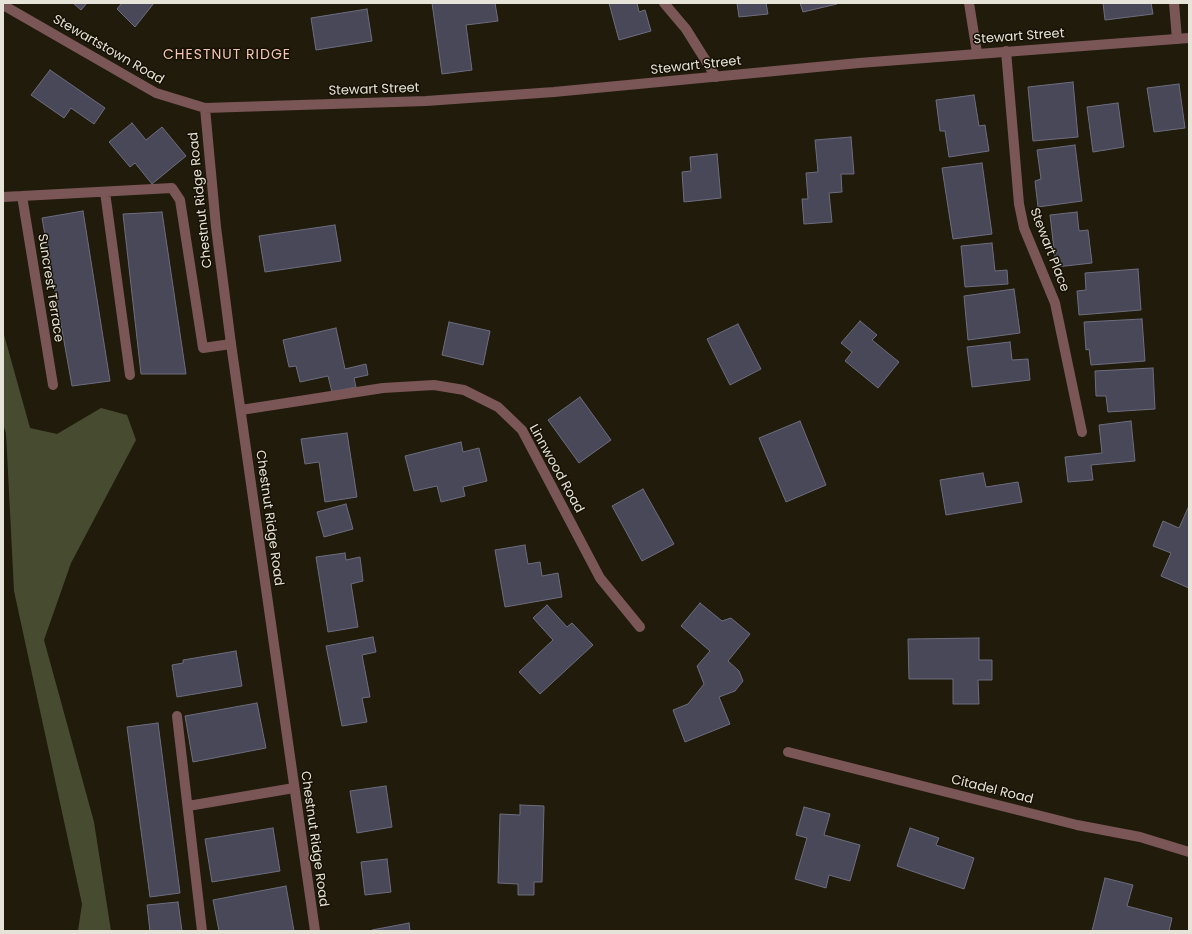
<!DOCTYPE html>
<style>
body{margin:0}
#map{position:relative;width:1192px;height:934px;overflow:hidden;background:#201b0b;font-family:Poppins,sans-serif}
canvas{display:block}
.frame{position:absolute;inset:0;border:4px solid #e6e3d8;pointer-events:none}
</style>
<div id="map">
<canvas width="1192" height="934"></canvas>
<div class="frame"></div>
</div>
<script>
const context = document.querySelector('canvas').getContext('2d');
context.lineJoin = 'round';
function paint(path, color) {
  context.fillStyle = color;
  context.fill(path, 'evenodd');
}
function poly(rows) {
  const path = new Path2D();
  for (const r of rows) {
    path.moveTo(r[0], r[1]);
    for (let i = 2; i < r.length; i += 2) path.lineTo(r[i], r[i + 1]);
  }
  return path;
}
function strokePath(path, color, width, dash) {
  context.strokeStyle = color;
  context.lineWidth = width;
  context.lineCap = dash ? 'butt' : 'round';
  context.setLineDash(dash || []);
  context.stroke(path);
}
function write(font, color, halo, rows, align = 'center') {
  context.font = font + ' Poppins,sans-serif';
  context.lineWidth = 3;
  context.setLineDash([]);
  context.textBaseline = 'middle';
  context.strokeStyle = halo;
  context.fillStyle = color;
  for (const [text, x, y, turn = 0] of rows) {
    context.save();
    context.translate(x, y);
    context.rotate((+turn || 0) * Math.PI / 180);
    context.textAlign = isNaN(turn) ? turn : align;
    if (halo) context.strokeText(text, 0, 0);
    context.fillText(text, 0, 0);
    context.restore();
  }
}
const forest = poly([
 [3,331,30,428,57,434,101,408,127,415,136,440,71,563,44,640,94,822,111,931,78,931,82,904,14,591,6,433,3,424]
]);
const building = poly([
 [73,3,87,3,81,10,73,3],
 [122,3,154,3,135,27,117,9,122,3],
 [432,3,495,3,498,21,466,25,472,70,442,74,432,3],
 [609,3,637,3,639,12,645,10,651,31,619,40,609,3],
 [737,3,766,3,768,14,739,17,737,3],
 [800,3,837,3,837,4,803,12,800,3],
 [1103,3,1151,3,1153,14,1105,20,1103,3],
 [367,9,372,41,316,50,311,18,367,9],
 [50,70,105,108,94,124,71,108,64,118,31,95,50,70],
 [1073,82,1078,137,1033,141,1028,87,1073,82],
 [1179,84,1185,128,1154,132,1147,88,1179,84],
 [974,95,979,126,985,125,989,151,949,157,945,131,940,131,936,100,974,95],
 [1118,103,1124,147,1093,152,1087,107,1118,103],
 [132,123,146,140,162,127,186,156,152,184,135,163,130,167,109,142,132,123],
 [851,137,854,174,841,174,842,192,829,193,832,222,804,224,802,199,808,199,806,173,818,172,815,140,851,137],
 [1075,145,1082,201,1038,207,1035,181,1041,179,1037,150,1075,145],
 [717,154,721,198,684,202,682,172,691,171,690,157,717,154],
 [982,163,992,234,953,239,942,168,982,163],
 [83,211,110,381,72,386,42,218,83,211],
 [162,212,186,374,141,374,123,214,162,212],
 [1077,212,1079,231,1088,230,1092,263,1056,267,1050,215,1077,212],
 [335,225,341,261,265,272,259,236,335,225],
 [992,243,995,271,1007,270,1008,284,965,287,961,246,992,243],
 [1138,269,1141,310,1079,315,1077,291,1086,290,1085,273,1138,269],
 [1014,289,1020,333,968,340,964,296,1014,289],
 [1142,319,1145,361,1091,365,1089,349,1086,350,1084,322,1142,319],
 [860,321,877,335,872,340,899,362,878,388,845,361,852,352,841,343,860,321],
 [449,322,490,331,483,365,442,355,449,322],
 [738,324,761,369,730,385,707,339,738,324],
 [336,328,345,369,366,364,368,375,354,378,356,387,332,392,328,376,300,382,296,366,289,367,283,340,336,328],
 [1010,342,1012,360,1028,359,1030,380,972,387,967,347,1010,342],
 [1153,368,1155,409,1108,412,1106,396,1096,396,1095,371,1153,368],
 [580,397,611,440,579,463,548,420,580,397],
 [800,421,826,485,786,502,759,438,800,421],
 [1131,421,1135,461,1091,465,1093,480,1068,482,1065,457,1102,453,1099,425,1131,421],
 [347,433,357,497,325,502,319,462,305,464,301,439,347,433],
 [461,442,463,452,479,448,487,481,463,487,465,496,441,502,437,486,414,491,405,456,461,442],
 [983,473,986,487,1018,482,1022,502,946,515,940,480,983,473],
 [643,489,674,544,642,561,612,506,643,489],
 [346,504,353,529,324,537,317,512,346,504],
 [1188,508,1189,508,1189,588,1161,576,1171,553,1153,546,1163,521,1179,528,1188,508],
 [525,545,528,564,540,562,542,576,558,573,562,597,505,607,495,550,525,545],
 [345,553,346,560,360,557,363,581,351,584,358,627,328,632,316,557,345,553],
 [700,603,722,621,731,618,750,634,728,661,739,671,743,681,735,691,719,697,730,724,685,742,673,710,688,704,704,684,697,666,710,651,681,626,700,603],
 [547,605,567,627,572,623,593,645,540,694,519,672,553,640,533,618,547,605],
 [373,637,376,652,362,655,370,697,362,698,367,722,342,726,326,646,373,637],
 [979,638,979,660,992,660,992,680,978,680,979,704,953,704,953,679,909,679,908,639,979,638],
 [236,651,242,686,177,697,172,665,183,663,183,660,236,651],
 [257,703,266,748,193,762,185,716,257,703],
 [158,723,180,893,150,897,127,727,158,723],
 [386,786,392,827,357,833,350,791,386,786],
 [520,805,544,806,542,882,534,882,534,895,518,895,518,884,498,883,500,814,520,815,520,805],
 [804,807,830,814,824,835,860,845,850,881,829,875,826,888,795,879,807,838,796,835,804,807],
 [273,828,280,871,212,882,205,839,273,828],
 [910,828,939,838,936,845,974,858,964,889,897,866,910,828],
 [387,859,391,892,365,895,361,862,387,859],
 [1105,878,1133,885,1127,906,1172,918,1169,931,1092,931,1105,878],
 [286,886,294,931,219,931,213,900,286,886],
 [178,902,182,931,150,931,147,905,178,902],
 [409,923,410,931,373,931,372,930,409,923]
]);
const service = poly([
 [1174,3,1177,39],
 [105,192,130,375],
 [22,196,53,385],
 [3,197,172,188,180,200,203,348,231,344],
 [177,716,202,931],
 [188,806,294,788]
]);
const minor = poly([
 [664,3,686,29,716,77],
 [969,3,977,53],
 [1006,51,1019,204,1024,228,1055,303,1082,432],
 [241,410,383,388,434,385,464,390,498,407,522,430,600,578,640,627],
 [788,752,1077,825,1140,837,1189,852]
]);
const tertiary = poly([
 [3,5,156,93,205,108,426,101,554,92,859,63,1189,38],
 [205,108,216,227,231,344,315,931]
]);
const streetNames = [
 ["Stewart Street",1019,37,-4],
 ["Stewartstown Road",108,50,30],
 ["Stewart Street",696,66,-6],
 ["Stewart Street",374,90,-2],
 ["Chestnut Ridge Road",201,200,-96],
 ["Stewart Place",1049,250,69],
 ["Suncrest Terrace",50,288,81],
 ["Linnwood Road",556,469,61],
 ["Chestnut Ridge Road",269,518,82],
 ["Citadel Road",992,790,14],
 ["Chestnut Ridge Road",314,839,82]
];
const neighbourhoodNames = [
 ["CHESTNUT RIDGE",227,55]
];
paint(forest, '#474c30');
paint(building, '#484859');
strokePath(building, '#6d6d7f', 1);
strokePath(service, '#7a5656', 10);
strokePath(minor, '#7a5656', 10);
strokePath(tertiary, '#7a5656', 10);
write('13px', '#e6e3d8', '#161104', streetNames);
context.letterSpacing = '1px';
write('14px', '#f5c7b2', '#161104', neighbourhoodNames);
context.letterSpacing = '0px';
</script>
